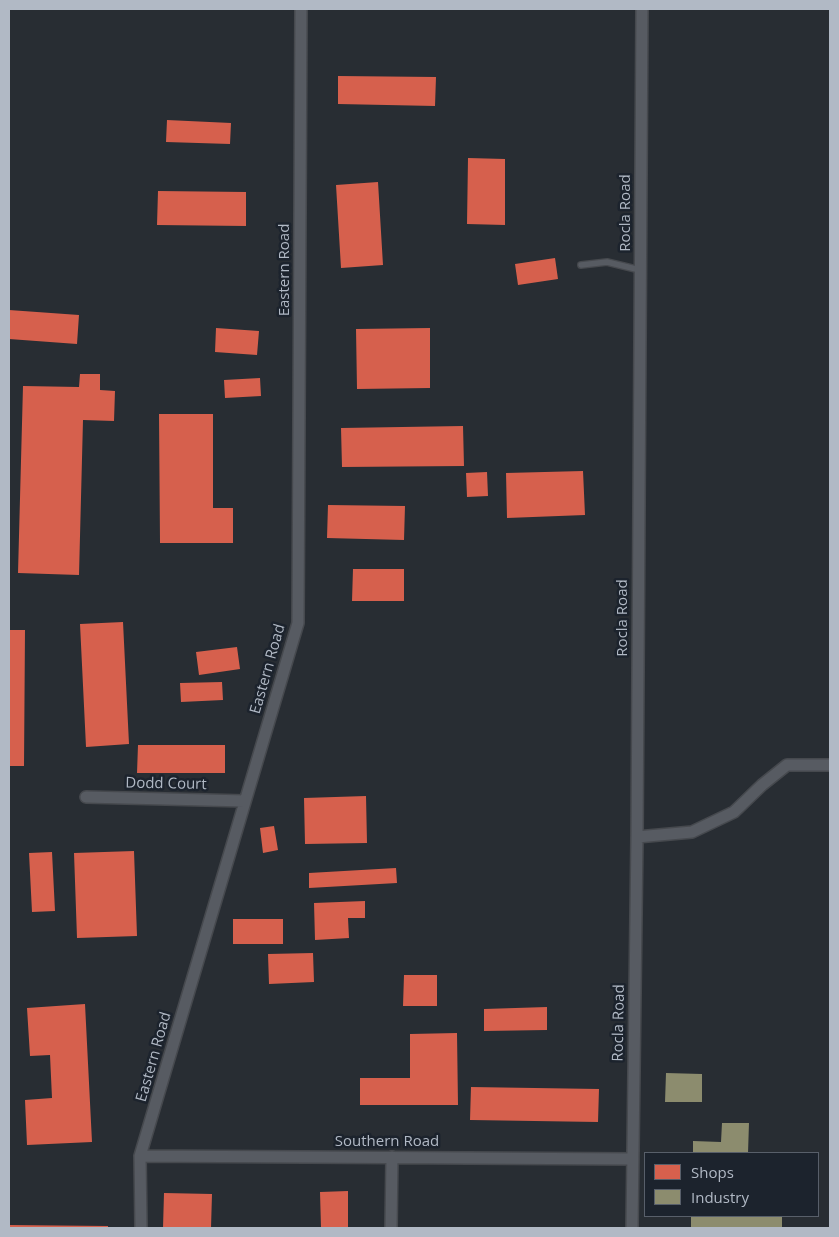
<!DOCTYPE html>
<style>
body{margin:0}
#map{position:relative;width:839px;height:1237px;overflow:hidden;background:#282d33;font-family:"Open Sans",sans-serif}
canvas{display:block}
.frame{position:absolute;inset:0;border:10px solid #b1b9c5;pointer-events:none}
.legend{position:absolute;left:644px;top:1152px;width:175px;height:65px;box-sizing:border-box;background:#1c232d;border:1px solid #585f6a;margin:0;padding:6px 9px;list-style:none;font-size:15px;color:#b1b9c5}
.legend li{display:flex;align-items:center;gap:10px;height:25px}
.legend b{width:25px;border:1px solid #585f6a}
</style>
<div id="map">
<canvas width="839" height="1237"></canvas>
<div class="frame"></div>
<ul class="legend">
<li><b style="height:14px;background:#d6604d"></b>Shops</li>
<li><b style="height:14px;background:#8c8c6e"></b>Industry</li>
</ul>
</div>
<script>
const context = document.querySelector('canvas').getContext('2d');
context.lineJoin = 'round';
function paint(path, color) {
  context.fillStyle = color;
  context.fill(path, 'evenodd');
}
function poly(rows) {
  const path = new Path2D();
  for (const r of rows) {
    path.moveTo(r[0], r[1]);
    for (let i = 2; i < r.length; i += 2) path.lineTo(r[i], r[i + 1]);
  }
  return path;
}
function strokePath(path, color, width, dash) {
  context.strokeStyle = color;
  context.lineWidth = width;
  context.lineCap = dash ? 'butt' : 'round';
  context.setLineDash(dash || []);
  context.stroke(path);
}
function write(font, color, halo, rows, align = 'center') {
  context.font = font + ' "Open Sans",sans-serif';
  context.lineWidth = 5;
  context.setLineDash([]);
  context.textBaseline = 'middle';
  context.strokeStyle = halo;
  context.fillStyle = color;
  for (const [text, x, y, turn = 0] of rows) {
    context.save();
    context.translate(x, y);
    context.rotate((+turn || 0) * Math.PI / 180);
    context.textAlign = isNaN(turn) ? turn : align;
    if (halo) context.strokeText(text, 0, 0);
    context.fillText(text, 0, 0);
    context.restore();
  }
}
const shops = poly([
 [338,76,436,77,435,106,338,104],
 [167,120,231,123,230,144,166,142],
 [468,158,505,159,505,225,467,224],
 [378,182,383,265,341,268,336,185],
 [158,191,246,192,246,226,157,225],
 [555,258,558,279,518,285,515,264],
 [9,310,79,315,77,344,9,339],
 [216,328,259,331,257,355,215,352],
 [430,328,430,388,357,389,356,329],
 [80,374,100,374,100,390,115,391,114,421,83,420,79,575,18,573,23,386,79,387],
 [260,378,261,396,225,398,224,380],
 [159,414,213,414,213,508,233,508,233,543,160,543],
 [463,426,464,466,342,467,341,428],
 [583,471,585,515,507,518,506,473],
 [487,472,488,496,467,497,466,473],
 [328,505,405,506,404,540,327,538],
 [353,569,404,569,404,601,352,601],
 [123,622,129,744,86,747,80,624],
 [9,630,25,630,24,766,9,766],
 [237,647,240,669,199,675,196,652],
 [222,682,223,700,181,702,180,683],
 [138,745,225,745,225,773,137,773],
 [366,796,367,843,305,844,304,798],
 [274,826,278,850,263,853,260,828],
 [134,851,137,936,77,938,74,853],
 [52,852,55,911,32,912,29,853],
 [396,868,397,883,309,888,309,873],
 [365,901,365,918,348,918,349,938,315,940,314,903],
 [233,919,283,919,283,944,233,944],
 [313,953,314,982,269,984,268,954],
 [404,975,437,975,437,1006,403,1006],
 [85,1004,92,1142,27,1145,25,1100,52,1098,50,1055,30,1056,27,1008],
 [547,1007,547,1030,484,1031,484,1009],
 [457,1033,458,1105,360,1105,360,1078,410,1078,410,1034],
 [471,1087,599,1089,598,1122,470,1120],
 [348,1191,348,1228,321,1228,320,1192],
 [164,1193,212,1194,211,1228,163,1228],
 [9,1225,108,1226,108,1228,9,1228]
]);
const industry = poly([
 [666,1073,702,1074,702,1102,665,1102],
 [722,1123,749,1123,748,1153,693,1153,693,1141,721,1142],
 [691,1216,782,1216,782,1228,691,1228]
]);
const service = poly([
 [581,265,607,262,640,270]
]);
const minor = poly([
 [86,797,245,801],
 [637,837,692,832,734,812,762,785,787,765,830,765],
 [140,1156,633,1159],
 [141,1228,140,1156,298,623,301,9],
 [391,1228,392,1157],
 [632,1228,637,837,642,9]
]);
const streetNames = [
 ["Rocla Road",626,213,-90],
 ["Eastern Road",285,270,-90],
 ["Rocla Road",623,618,-90],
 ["Eastern Road",268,669,-74],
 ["Dodd Court",166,784,1],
 ["Rocla Road",619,1023,-89],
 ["Eastern Road",154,1057,-74],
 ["Southern Road",387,1142]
];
paint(shops, '#d6604d');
paint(industry, '#8c8c6e');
strokePath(service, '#46494e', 8);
strokePath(minor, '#46494e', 14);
strokePath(service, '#575b62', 5.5);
strokePath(minor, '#575b62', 11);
write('15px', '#b1b9c5', '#1c232d', streetNames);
</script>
